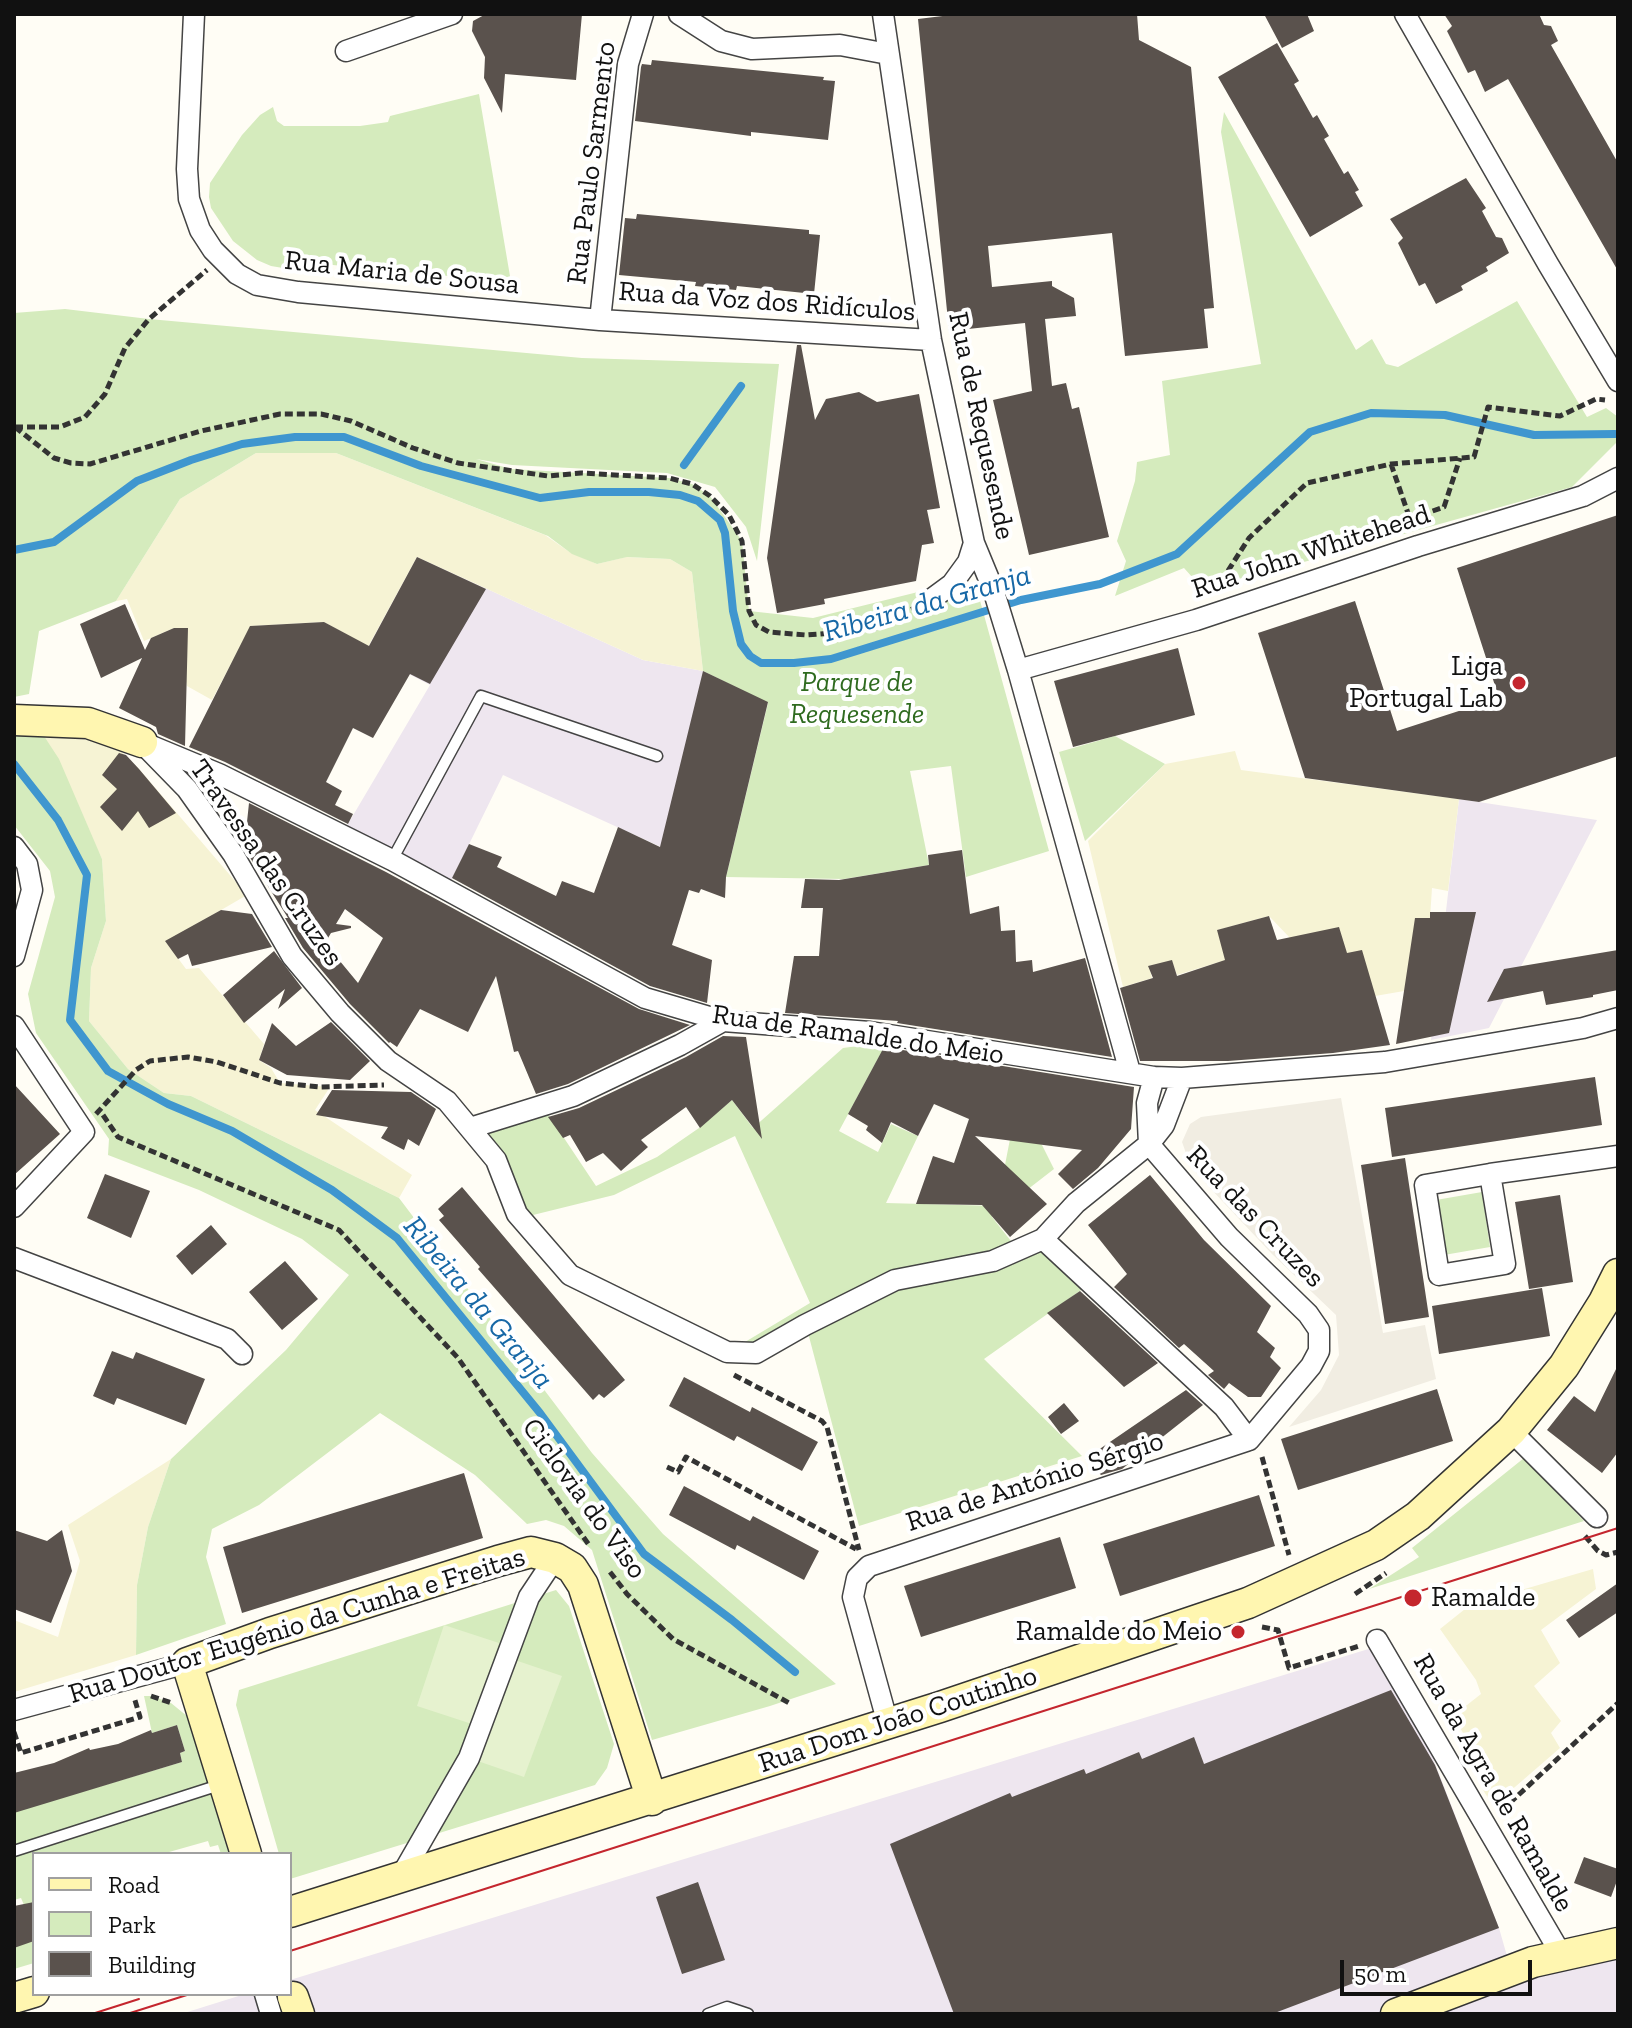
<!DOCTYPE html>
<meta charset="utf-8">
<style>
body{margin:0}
#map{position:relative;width:1632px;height:2028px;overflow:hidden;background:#fffdf5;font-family:"Zilla Slab",serif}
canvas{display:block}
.frame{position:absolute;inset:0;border:16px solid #111;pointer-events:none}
.legend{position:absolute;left:32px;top:1852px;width:260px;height:144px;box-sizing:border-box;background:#fff;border:2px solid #a0a0a0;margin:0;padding:10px 14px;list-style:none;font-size:24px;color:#111}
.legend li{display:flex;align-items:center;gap:16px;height:40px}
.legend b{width:40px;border:2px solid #a0a0a0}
.scale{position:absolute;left:1340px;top:1960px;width:192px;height:36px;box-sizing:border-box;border:4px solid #111;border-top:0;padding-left:10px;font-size:24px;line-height:28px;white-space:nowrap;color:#111;-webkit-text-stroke:6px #fff;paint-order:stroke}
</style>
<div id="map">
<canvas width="1632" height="2028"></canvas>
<div class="frame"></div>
<ul class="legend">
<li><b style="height:10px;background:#fff6b0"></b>Road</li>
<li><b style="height:22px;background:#d5ebbd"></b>Park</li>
<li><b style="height:22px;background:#5a524d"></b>Building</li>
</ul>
<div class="scale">50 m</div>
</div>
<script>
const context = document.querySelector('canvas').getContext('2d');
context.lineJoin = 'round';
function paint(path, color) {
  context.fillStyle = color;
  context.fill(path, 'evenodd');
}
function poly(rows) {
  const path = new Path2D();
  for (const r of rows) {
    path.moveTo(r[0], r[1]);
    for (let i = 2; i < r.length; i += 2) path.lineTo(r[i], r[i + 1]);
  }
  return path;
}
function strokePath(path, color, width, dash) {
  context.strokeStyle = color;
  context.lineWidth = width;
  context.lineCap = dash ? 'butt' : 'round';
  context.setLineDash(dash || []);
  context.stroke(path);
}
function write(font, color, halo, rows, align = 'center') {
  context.font = font + ' "Zilla Slab",serif';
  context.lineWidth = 8;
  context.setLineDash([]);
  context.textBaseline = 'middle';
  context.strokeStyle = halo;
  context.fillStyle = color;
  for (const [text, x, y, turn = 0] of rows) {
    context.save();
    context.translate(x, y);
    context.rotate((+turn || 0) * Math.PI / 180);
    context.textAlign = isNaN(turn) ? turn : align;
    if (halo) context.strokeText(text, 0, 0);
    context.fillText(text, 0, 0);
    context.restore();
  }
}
const industrial = poly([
 [417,557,643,660,703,671,768,702,726,877,716,876,672,852,503,775,449,885,345,829,430,685,399,669,368,647],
 [1459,799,1597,820,1489,1028,1431,1040],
 [1375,1647,1417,1717,1499,1928,1511,1970,1618,1943,1618,2014,181,2014,245,1994,290,1994,290,1980]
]);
const farmland = poly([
 [256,453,336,453,545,535,568,551,597,564,626,557,670,559,692,572,703,671,643,660,417,557,368,647,324,622,251,626,212,700,187,686,174,628,144,641,127,599,116,601,180,499],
 [61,729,112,742,140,770,247,895,166,942,186,969,199,968,264,1044,259,1060,271,1068,280,1083,330,1087,315,1110,412,1175,399,1198,191,1096,164,1093,128,1069,89,1021,91,968,106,921,102,859,42,733],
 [1235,751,1241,770,1459,799,1448,891,1432,888,1430,918,1404,991,1375,996,1361,951,1349,953,1349,955,1290,938,1269,916,1218,930,1226,960,1177,975,1172,961,1149,966,1152,978,1123,987,1088,841,1165,764],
 [171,1459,148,1527,137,1585,136,1655,14,1692,14,1620,58,1637,80,1561,68,1525],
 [1593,1569,1596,1589,1541,1630,1560,1663,1534,1686,1561,1721,1551,1733,1560,1748,1493,1806,1483,1790,1472,1748,1453,1716,1481,1694,1476,1680,1440,1629,1470,1605]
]);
const green = poly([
 [479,94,511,282,291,261,289,269,271,266,257,260,233,241,211,208,209,197,210,183,242,135,260,115,273,107,277,121,284,126,360,126,388,122,390,116],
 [1224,112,1356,350,1372,339,1386,364,1398,367,1517,301,1587,417,1606,408,1618,417,1618,441,1572,487,1261,574,1201,587,1184,568,1115,596,1126,561,1117,541,1135,481,1137,462,1170,455,1162,381,1261,364,1221,132],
 [65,309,149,319,582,358,779,364,757,561,746,527,715,487,667,473,512,465,476,459,511,469,669,478,692,484,710,496,742,541,749,611,813,618,918,592,941,602,976,586,1049,851,966,877,951,766,910,771,929,865,844,879,726,877,768,703,703,671,692,572,670,559,627,557,597,564,572,554,548,536,336,453,256,453,180,499,116,601,39,631,29,694,14,697,14,313],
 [42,733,59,759,102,859,106,921,91,968,89,1021,128,1069,164,1093,191,1096,399,1198,592,1453,663,1534,836,1684,770,1706,652,1740,592,1550,564,1526,546,1520,527,1524,475,1475,380,1413,259,1505,212,1529,206,1557,226,1624,136,1655,137,1585,148,1527,171,1459,286,1350,349,1275,302,1239,199,1190,108,1155,109,1139,36,1033,28,994,55,897,50,871,14,825,14,734],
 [1115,736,1165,764,1085,841,1059,752],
 [887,1042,839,1131,878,1152,891,1124,918,1136,886,1203,997,1206,1011,1134,1040,1141,1054,1169,992,1217,1018,1250,1043,1239,1084,1288,984,1359,1082,1456,859,1526,807,1329,895,1280,756,1353,727,1352,570,1275,470,1128,542,1105,596,1186,657,1157,699,1128,732,1100,753,1128,843,1048],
 [735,1136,810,1303,745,1342,723,1343,572,1265,533,1215,614,1195],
 [1482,1192,1490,1247,1444,1255,1436,1200],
 [1524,1458,1584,1521,1369,1589,1419,1557,1412,1548],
 [556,1590,569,1606,614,1744,607,1768,595,1785,290,1879,290,1854,279,1854,236,1705,239,1690],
 [144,1696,152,1696,171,1703,193,1721,229,1854,221,1854,218,1845,210,1847,208,1841,162,1854,34,1854,34,1903,24,1905,21,1898,14,1900,14,1812,182,1762,180,1753,185,1751,177,1725,152,1733],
 [34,1932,34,1963,14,1969,14,1948]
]);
const pitch = poly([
 [444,1625,499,1643,472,1724,417,1706],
 [506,1657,562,1676,524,1777,469,1758]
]);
const plaza = poly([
 [1341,1098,1383,1333,1425,1325,1436,1379,1289,1427,1321,1390,1339,1355,1336,1315,1272,1254,1210,1188,1191,1167,1182,1142,1190,1124,1201,1117]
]);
const stream = poly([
 [684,465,741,386],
 [14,550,54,542,137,481,191,460,242,444,295,437,344,437,421,466,540,498,589,492,649,492,680,495,698,501,720,520,725,533,733,611,741,644,750,656,761,663,794,663,831,659,1021,600,1100,584,1177,554,1310,432,1371,413,1445,415,1534,435,1615,434],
 [14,764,58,820,87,875,70,1020,108,1071,168,1104,232,1131,332,1190,397,1238,540,1413,644,1554,732,1620,795,1672]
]);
const building = poly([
 [486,14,582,14,576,80,505,74,502,113,484,78,485,57,472,31,473,21],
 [959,14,1137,14,1139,40,1191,67,1214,308,1204,309,1208,348,1125,356,1112,233,988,246,992,287,1052,281,1052,286,1074,298,1076,316,1045,319,1052,386,1066,383,1072,409,1079,407,1109,537,1029,555,993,400,1032,391,1025,323,949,331,918,19],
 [1264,14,1307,14,1314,31,1282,48],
 [1444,14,1539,14,1544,25,1551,26,1558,41,1551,45,1618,163,1618,271,1508,79,1485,92,1475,70,1468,73,1447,31,1452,26],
 [1277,43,1299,81,1294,84,1313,118,1317,115,1329,136,1324,139,1344,174,1348,171,1359,190,1355,192,1363,206,1310,237,1218,77],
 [652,60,824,77,823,80,835,81,828,140,751,132,751,136,635,121,641,67,642,64,651,65],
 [1466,178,1486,208,1482,211,1496,237,1502,238,1509,253,1486,267,1488,271,1461,286,1463,290,1436,304,1425,283,1419,286,1398,243,1403,238,1390,219],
 [637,214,809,230,809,234,820,235,814,294,737,286,736,290,695,286,696,282,619,275,625,218,636,219],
 [797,345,801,345,815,420,826,399,859,392,877,402,919,394,940,508,927,510,934,543,922,545,916,581,824,599,825,604,777,613,767,558],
 [1618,515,1618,756,1479,802,1305,778,1258,633,1355,601,1397,731,1499,698,1457,568],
 [417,557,486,589,430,684,410,674,373,738,353,728,326,782,342,791,335,805,353,814,348,824,225,762,189,747,250,626,324,622,369,646],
 [125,604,145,650,151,638,174,628,188,628,185,746,158,734,156,727,119,708,142,658,101,678,80,624],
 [1178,648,1195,715,1073,747,1054,681],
 [703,671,768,702,726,877,725,898,701,889,699,893,689,890,672,945,712,960,707,1003,650,986,452,878,469,844,502,857,497,867,556,896,562,881,594,893,618,827,660,847],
 [119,753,126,755,139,769,176,813,149,828,138,811,122,831,100,807,117,789,102,775],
 [249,803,386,872,639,1009,690,1025,568,1084,536,1094,518,1051,514,1052,496,976,468,1032,420,1009,397,1047,390,1042,389,1043,350,1004,303,948,285,918,288,918,249,856,245,841],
 [345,909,383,938,358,983,325,943,331,933,351,928,351,926,336,924],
 [962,850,970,914,999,906,1001,931,1015,930,1016,962,1032,960,1033,972,1085,958,1112,1057,897,1023,898,1021,785,1013,794,956,819,956,823,908,801,908,805,879,839,880,929,865,928,855],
 [221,910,252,914,272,947,192,966,188,954,178,959,165,941],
 [1430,912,1476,912,1449,1033,1396,1044,1415,918,1430,918],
 [1269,916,1277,940,1339,927,1347,953,1362,950,1390,1045,1333,1053,1228,1061,1140,1061,1120,988,1153,978,1148,966,1172,960,1177,976,1225,960,1217,930],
 [1618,950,1618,990,1593,995,1593,997,1546,1005,1543,991,1487,1002,1504,969],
 [274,951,302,988,278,1009,285,989,244,1023,223,995],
 [331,1022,370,1061,350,1080,287,1075,259,1060,272,1023,296,1046],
 [723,1036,746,1037,762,1139,732,1100,700,1128,686,1107,641,1140,648,1147,621,1171,603,1153,586,1162,570,1135,563,1138,548,1117,579,1108,686,1057],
 [884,1047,1134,1087,1131,1129,1098,1168,1073,1189,1058,1174,1082,1150,975,1136,1047,1204,1010,1237,982,1205,916,1204,933,1156,954,1163,969,1119,934,1104,918,1136,891,1122,882,1143,866,1130,868,1126,848,1114],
 [1595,1077,1602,1125,1392,1157,1385,1108],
 [14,1084,60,1134,14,1175],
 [332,1090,411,1092,436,1109,419,1146,408,1139,404,1150,381,1138,388,1127,316,1115],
 [1405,1158,1429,1317,1385,1324,1361,1165],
 [105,1174,150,1191,131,1238,87,1218],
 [1150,1175,1204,1240,1271,1306,1257,1332,1275,1348,1270,1357,1281,1368,1261,1397,1248,1397,1229,1383,1224,1389,1208,1375,1214,1371,1184,1344,1179,1348,1114,1287,1127,1274,1088,1225],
 [462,1187,625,1380,604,1398,599,1394,593,1400,478,1269,480,1267,439,1220,444,1216,438,1209],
 [1560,1195,1573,1282,1529,1289,1515,1202],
 [211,1225,227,1244,192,1275,176,1256],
 [285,1261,318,1299,282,1330,249,1292],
 [1542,1288,1550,1336,1439,1354,1432,1306],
 [1080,1291,1158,1363,1124,1387,1047,1313],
 [112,1351,133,1359,136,1352,205,1379,186,1425,117,1398,114,1405,93,1396],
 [1618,1365,1618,1452,1602,1473,1547,1430,1574,1396,1595,1412],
 [684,1377,750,1412,752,1407,818,1442,802,1471,737,1436,734,1441,669,1406],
 [1437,1389,1453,1441,1298,1490,1281,1439],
 [1186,1390,1203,1405,1122,1469,1101,1475,1085,1459],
 [1064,1403,1079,1421,1061,1434,1048,1417],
 [464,1473,483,1538,242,1613,223,1547],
 [684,1486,750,1521,753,1516,819,1551,804,1580,737,1545,735,1550,669,1515],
 [1259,1495,1275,1546,1120,1596,1103,1544],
 [14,1530,47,1541,62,1530,72,1571,51,1623,14,1609],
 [1060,1537,1076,1588,921,1637,904,1586],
 [1618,1583,1618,1612,1579,1638,1566,1620],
 [1391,1690,1435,1765,1499,1928,1272,2014,954,2014,890,1844,1010,1793,1012,1797,1084,1769,1086,1774,1139,1752,1142,1759,1194,1737,1204,1764],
 [177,1725,185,1751,180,1753,182,1762,14,1813,14,1773,54,1763,89,1748,90,1750,118,1744,151,1730,152,1733],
 [1584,1857,1618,1869,1618,1878,1611,1897,1574,1883],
 [698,1882,725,1960,682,1974,656,1897],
 [34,1902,34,1941,14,1948,14,1906]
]);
const path = poly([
 [15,427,54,458,71,463,90,464,201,431,280,414,321,414,351,421,413,448,458,463,548,476,581,473,669,478,692,484,710,496,729,515,742,541,749,611,756,625,769,632,806,635,872,630,916,607],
 [15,427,60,427,85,417,105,394,125,348,149,319,207,270],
 [1391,464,1410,519],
 [1410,519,1444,507,1460,458],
 [1215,591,1249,538,1307,483,1391,464,1474,457,1488,407,1560,416,1596,399,1605,400],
 [96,1114,136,1070,150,1061,188,1057,217,1062,280,1083,320,1087,384,1085],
 [103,1115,118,1137,339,1230,458,1358,589,1545],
 [734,1375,822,1421,827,1427,859,1550],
 [1262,1457,1289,1555],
 [667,1467,678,1472,686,1457,856,1549],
 [1585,1536,1598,1551,1606,1555,1618,1552],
 [610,1572,627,1594,673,1639,791,1704],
 [1355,1594,1386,1573],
 [1262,1627,1278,1630,1289,1668,1359,1646],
 [151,1696,172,1703],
 [14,1732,21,1753,140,1717,134,1697],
 [1501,1811,1618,1703]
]);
const lane = poly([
 [392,860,481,696,657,756],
 [14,1851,210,1788],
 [708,2014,727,2007,748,2014]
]);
const street = poly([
 [194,14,187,169,189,199,200,230,213,250,237,274,257,285,298,292,600,320,931,340],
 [679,14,721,41,752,49,840,45,888,54],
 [883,14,931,340,974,543,993,589,1018,670,1130,1072],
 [1405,14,1548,264,1618,381],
 [346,51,452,14],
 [600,320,628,64,643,14],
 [933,598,952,584,968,562,974,543],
 [1018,670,1196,620,1418,546,1583,496,1618,478],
 [142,742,219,774,392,860,645,998,723,1021,870,1032,1154,1077,1182,1078,1385,1062,1583,1028,1618,1018],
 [147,748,187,789,233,854,292,956,340,1013,388,1061,447,1101,496,1160,517,1214,570,1275,727,1352,756,1353,805,1325,895,1280,993,1261,1043,1239,1076,1203,1149,1144,1164,1125,1182,1078],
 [14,847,27,864,32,890,14,956],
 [14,1026,84,1132,14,1207],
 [470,1128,573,1096,680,1045,723,1021],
 [1490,1174,1505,1264,1439,1275,1425,1185,1490,1174,1618,1156],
 [1043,1239,1224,1407,1249,1440],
 [14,1258,227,1339,242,1354],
 [1511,1431,1597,1517],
 [1377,1640,1561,1954],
 [14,1710,187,1663],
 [888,1724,853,1597,857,1578,869,1566,1249,1440,1311,1366,1319,1351,1319,1330,1308,1314,1229,1237,1149,1144,1147,1103,1154,1077],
 [400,1878,469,1758,529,1597,555,1558],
 [265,1994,271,2014]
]);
const secondary = poly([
 [14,720,88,723,142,742],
 [246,1854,187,1663,270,1633,498,1561,531,1552,555,1558,572,1568,583,1585,652,1800],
 [290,1912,940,1707,1248,1603,1376,1545,1418,1516,1511,1431,1564,1366,1604,1302,1618,1274],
 [293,1997,299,2014],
 [14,1998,34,1992],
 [1396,2014,1533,1962,1618,1943]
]);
const tram = poly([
 [290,1951,1618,1528],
 [92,2014,139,1999],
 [127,2014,190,1994]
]);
const markers = [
 [1519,683,8,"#c4262e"],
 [1413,1598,10,"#c4262e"],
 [1238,1632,8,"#c4262e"]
];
const streetNames = [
 ["Rua Paulo Sarmento",592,163,-83],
 ["Rua Maria de Sousa",402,273,6],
 ["Rua da Voz dos Ridículos",767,302,4],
 ["Rua de Requesende",981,426,78],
 ["Rua John Whitehead",1311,552,-18],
 ["Travessa das Cruzes",266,863,55],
 ["Rua de Ramalde do Meio",858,1035,8],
 ["Rua das Cruzes",1255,1217,46],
 ["Rua de António Sérgio",1035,1482,-18],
 ["Ciclovia do Viso",584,1499,54],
 ["Rua Doutor Eugénio da Cunha e Freitas",297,1626,-17],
 ["Rua Dom João Coutinho",898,1720,-18],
 ["Rua da Agra de Ramalde",1493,1783,60]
];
const poiNames = [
 ["Liga",1503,667],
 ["Portugal Lab",1503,699],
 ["Ramalde",1431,1598,"left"],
 ["Ramalde do Meio",1222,1632]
];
const parkNames = [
 ["Parque de",857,683],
 ["Requesende",857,715]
];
const waterNames = [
 ["Ribeira da Granja",927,604,-16],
 ["Ribeira da Granja",478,1303,50]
];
paint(industrial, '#eee6ef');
paint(farmland, '#f6f3d4');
paint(green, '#d5ebbd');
paint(pitch, '#e6f2cf');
paint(plaza, '#f1ede2');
strokePath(stream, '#3f96cf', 8);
paint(building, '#5a524d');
strokePath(lane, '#444', 13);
strokePath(street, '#444', 23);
strokePath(secondary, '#333', 33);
strokePath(path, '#333', 5, [8, 4]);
strokePath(lane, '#fff', 10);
strokePath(street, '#fff', 20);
strokePath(secondary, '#fff6b0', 30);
strokePath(tram, '#c4262e', 2);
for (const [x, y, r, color] of markers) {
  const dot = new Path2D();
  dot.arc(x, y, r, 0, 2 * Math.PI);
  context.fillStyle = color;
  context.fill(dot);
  strokePath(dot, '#fff', 3);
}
write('28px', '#111', '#fff', streetNames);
write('28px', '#111', '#fff', poiNames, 'right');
write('italic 28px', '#2f6b1f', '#fff', parkNames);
write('italic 30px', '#1768a6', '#fff', waterNames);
</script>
